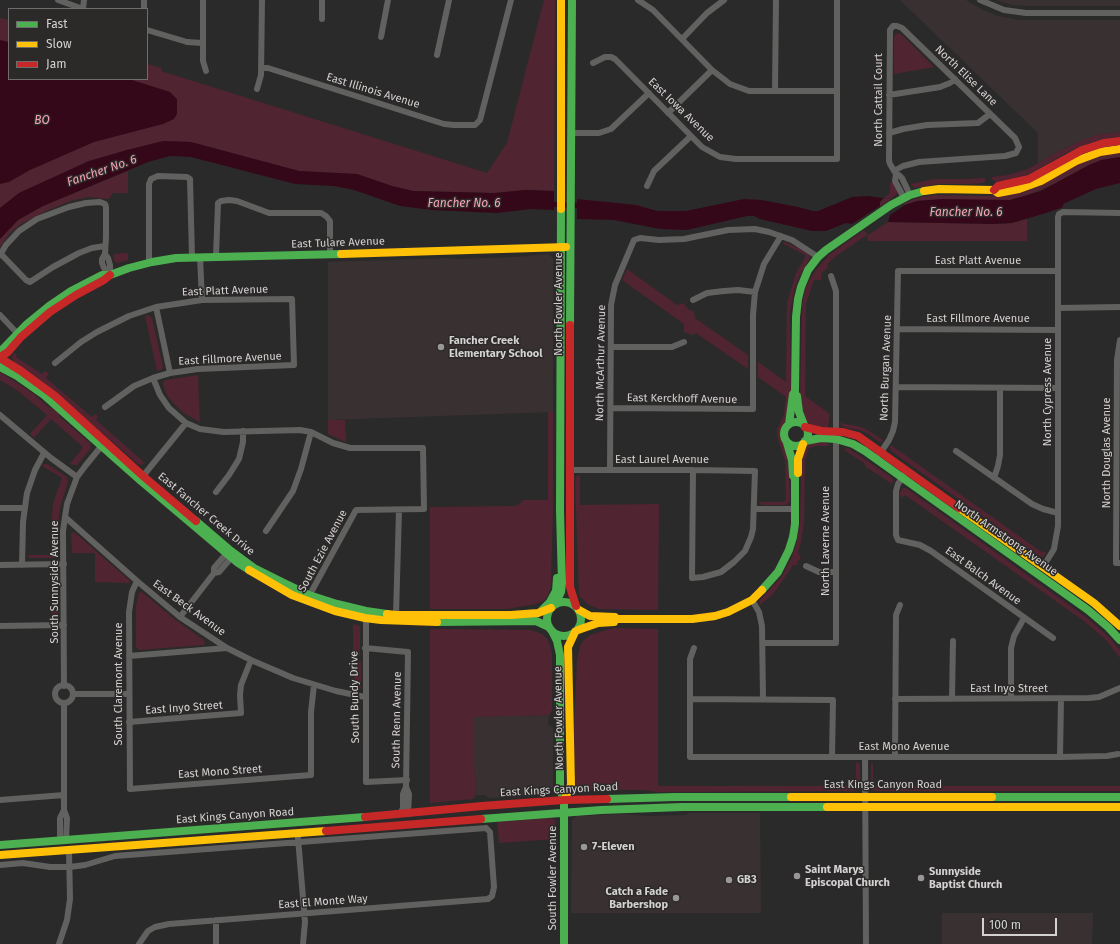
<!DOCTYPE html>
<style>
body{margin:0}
#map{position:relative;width:1120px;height:944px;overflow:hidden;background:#2b2a2a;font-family:"Fira Sans",sans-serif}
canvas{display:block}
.legend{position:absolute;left:8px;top:8px;width:140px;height:72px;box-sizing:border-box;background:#2c2929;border:1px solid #6f6c6d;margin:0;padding:5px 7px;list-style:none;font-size:12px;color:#d4d1d2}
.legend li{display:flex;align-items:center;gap:8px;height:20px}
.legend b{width:20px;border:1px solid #6f6c6d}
.scale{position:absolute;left:982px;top:918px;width:75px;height:18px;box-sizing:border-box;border:2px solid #d4d1d2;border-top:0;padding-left:5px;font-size:12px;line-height:14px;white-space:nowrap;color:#d4d1d2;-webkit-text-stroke:3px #2c2929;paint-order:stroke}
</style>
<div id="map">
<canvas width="1120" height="944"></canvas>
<ul class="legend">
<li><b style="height:5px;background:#4caf50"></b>Fast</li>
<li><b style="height:5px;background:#ffc107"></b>Slow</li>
<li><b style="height:5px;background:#c62828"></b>Jam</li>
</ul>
<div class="scale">100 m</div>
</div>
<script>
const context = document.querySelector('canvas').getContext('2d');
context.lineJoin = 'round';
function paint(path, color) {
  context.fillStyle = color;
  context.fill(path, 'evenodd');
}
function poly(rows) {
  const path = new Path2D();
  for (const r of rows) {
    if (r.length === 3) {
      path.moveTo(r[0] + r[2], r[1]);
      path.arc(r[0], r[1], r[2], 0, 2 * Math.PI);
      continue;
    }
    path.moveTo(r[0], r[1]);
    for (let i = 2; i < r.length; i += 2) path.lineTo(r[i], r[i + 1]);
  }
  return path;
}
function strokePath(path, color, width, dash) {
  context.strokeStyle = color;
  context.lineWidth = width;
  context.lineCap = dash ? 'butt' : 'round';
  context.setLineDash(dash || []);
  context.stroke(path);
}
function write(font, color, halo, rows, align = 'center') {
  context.font = font + ' "Fira Sans",sans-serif';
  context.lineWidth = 3;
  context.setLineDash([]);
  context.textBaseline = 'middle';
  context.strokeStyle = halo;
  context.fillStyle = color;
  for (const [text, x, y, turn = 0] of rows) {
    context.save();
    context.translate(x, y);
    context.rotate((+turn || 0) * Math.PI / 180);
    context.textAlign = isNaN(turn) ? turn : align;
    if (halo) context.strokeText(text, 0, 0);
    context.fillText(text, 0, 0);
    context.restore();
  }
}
const built = poly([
 [900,0,966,0,983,10,998,16,1020,20,1120,20,1120,132,1100,134,1082,140,1057,152,1038,164,1038,133],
 [996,0,1120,0,1120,6,1027,6,1012,5],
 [549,254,553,259,553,412,328,420,328,262,447,258,457,259,515,257],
 [549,715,548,724,553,728,553,788,551,792,548,794,489,798,484,795,476,795,474,761,474,717],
 [690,813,760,813,761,913,571,913,572,821,574,818,578,816,623,814,647,816,686,815],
 [942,913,1093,913,1092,944,942,944]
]);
const green = poly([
 [544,0,555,0,554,191,526,190,494,193,413,191,392,186,357,174,299,171,191,142,164,141,127,150,89,161,19,193,0,208,0,18,9,20,9,79,147,79,147,64,161,68,161,71,487,173,507,143],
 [897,33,901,34,934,67,894,74,894,37],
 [1120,132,1120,138,1114,137,1089,143,1068,152,1029,174,1005,181,996,182,992,179,992,177,1008,175,1028,169,1057,152,1082,140,1100,134],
 [1120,152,1120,157,1111,158,1089,165,1054,184,1026,196,1010,200,928,200,917,201,905,205,904,203,921,197,935,195,987,196,1017,193,1040,186,1079,163,1101,155],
 [128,171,128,193,113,193,109,199,89,197,73,200,46,211,21,224,10,233,0,247,0,239,18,220,43,206],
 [985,178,985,182,983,183,970,184,939,184,914,188,911,184,935,179,966,179],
 [893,182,897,191,897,194,882,206,880,206,880,202,890,193,890,183],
 [1027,219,1027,241,868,241,867,235,836,256,827,264,828,268,822,272,821,280,814,280,806,304,805,396,830,414,828,427,818,427,806,422,800,398,802,306,805,290,811,277,816,270,829,255,864,230,868,235,888,222,994,224,1012,223],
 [785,242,802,250,808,254,810,258,799,277,795,287,790,312,791,402,785,422,782,429,781,436,788,452,790,501,786,505,762,505,759,502,784,502,786,500,785,460,777,436,777,430,784,414,786,397,758,377,758,362,786,382,787,303,796,273,805,258,805,255,782,243],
 [128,253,128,260,118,263,114,261,113,254],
 [627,269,677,305,683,303,689,310,694,311,695,318,748,355,748,369,696,333,692,335,684,332,684,324,622,280],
 [148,315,152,318,163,367,161,370,157,371,145,316],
 [13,353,17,355,16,357,42,374,45,371,49,374,46,378,92,417,96,414,98,417,96,420,145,463,141,465,138,464,50,388,14,362,12,358],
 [0,372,34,394,48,407,53,408,59,414,60,417,90,443,91,448,77,465,73,465,70,464,83,447,51,419,34,438,30,434,47,415,18,391,0,380],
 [198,375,199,402,200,422,185,414,176,406,168,397,163,385,164,381,167,380],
 [548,412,553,412,553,506,551,583,550,590,548,596,543,601,536,604,507,609,430,609,430,507,515,506,520,504,523,500,548,500],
 [328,420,345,420,346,442,328,434],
 [840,422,844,424,858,426,866,429,883,440,882,442,878,441,867,433,859,430,846,428,841,425],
 [820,442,825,442,830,446,816,446,809,448,805,460,804,522,801,542,798,552,801,558,798,561,797,565,793,565,781,583,773,594,760,605,759,602,761,599,782,576,792,557,797,541,800,524,801,478,800,468,806,446,807,444],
 [891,445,1040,551,1047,553,1043,557,1039,556,891,451,890,447],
 [848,448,891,477,893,480,892,484,866,467,864,463,843,449],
 [44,464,47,464,67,477,68,482,61,504,59,516,58,554,54,558,30,558,27,555,51,555,51,528,53,503,62,478,42,466],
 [580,475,580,505,659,504,658,610,599,609,587,604,579,595,575,480,576,477],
 [903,488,906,488,1087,618,1109,637,1118,648,1120,650,1120,658,1106,640,1084,621,905,495,901,498,900,492],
 [74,532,129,580,129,583,95,582,95,554,93,553,72,553,71,533],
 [51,570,53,570,58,575,58,617,56,620,52,620],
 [142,592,173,618,205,641,204,645,139,650,136,647,136,606,139,593],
 [353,624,360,626,360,656,353,655],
 [614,628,658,629,658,786,856,786,856,762,860,764,860,789,853,791,658,792,644,790,577,790,576,787,575,762,573,755,577,660,580,646,584,640,590,635],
 [430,629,531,630,542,634,547,639,550,645,552,654,552,710,549,715,474,717,474,761,476,795,473,799,430,803],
 [354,661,361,662,361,688,358,691,354,690],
 [873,763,873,786,1120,786,1120,791,873,791,871,786,871,765],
 [551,818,555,820,556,839,499,843,497,822]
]);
const water = poly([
 [0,40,9,42,9,79,129,79,170,92,177,99,177,114,174,119,163,124,94,142,30,170,9,182,0,184],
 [163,141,191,142,299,171,357,174,392,186,413,191,494,193,526,190,554,191,554,210,531,209,497,213,432,210,400,206,354,190,334,186,295,184,191,157,170,156,148,162,43,206,18,220,0,239,0,208,19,193,89,161,127,150],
 [1120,157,1120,183,1096,189,1063,204,1063,207,1046,213,1012,223,994,224,888,222,890,215,905,205,917,201,941,199,1010,200,1041,191,1089,165,1101,160],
 [868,196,883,198,880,202,880,206,852,224,846,223,826,231,812,231,760,219,754,216,747,216,687,230,660,229,614,220,577,219,577,199,636,205,657,211,686,211,744,199,762,200,798,207,813,211,818,211,852,197]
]);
const canal = poly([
 [547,204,583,206]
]);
const street = poly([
 [58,0,83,9],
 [203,0,203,61,206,71],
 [322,0,322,19],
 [638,0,653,10,712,70,730,84,749,91,837,91],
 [980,0,1004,10,1026,13,1120,13],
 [83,9,84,0],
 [144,9,144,0],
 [147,30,187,42,202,43],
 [381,37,388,0],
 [682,39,707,13,724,0],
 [437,55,449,0],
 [593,63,605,57,611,57,615,59,702,147,720,157,736,159,837,159,837,0],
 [262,68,268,68,444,124,454,125,475,125,480,120,511,0],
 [257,89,261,75,262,0],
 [775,91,776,0],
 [889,95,940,87,950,83,955,79],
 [668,113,712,70],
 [571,133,599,133,611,129,649,93],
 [889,133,903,129,927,125,978,123,990,114],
 [894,171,903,166,919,162,1005,156,1016,153,1019,147,1015,138,902,28,897,26,893,26,890,30,890,35,889,161,890,164,896,174,899,175,902,178,910,195],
 [896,174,895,181,904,198],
 [647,186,654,171,691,136],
 [1,254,26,280,30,282,53,267,79,253,92,248,105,246],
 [105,254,108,258,110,265,110,275],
 [0,255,6,245,19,231,37,219,69,207,86,203,100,202,105,204,106,207,106,237,105,254,102,259,102,263,104,268,110,275],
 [216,256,218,203,221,201,229,200,237,201,269,213,321,213,326,216,330,221,330,254],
 [200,257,202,300],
 [149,263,149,184,151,179,158,176,187,177,190,179,192,257],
 [831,276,836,291,836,431],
 [693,300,707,293,724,291,738,290,755,292],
 [156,307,170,373],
 [1058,308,1120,307],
 [0,315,17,333],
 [897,329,1058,330],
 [1120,340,1117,360,1116,563,1120,563],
 [611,347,672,347,684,342],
 [55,363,81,342,97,332,129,316,156,307,202,300,292,299,294,365,198,369,170,373,153,378,134,386,105,407],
 [153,378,160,395,169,408,186,423,200,429,224,432,300,430,311,432,333,443,350,448,423,448,424,509,356,510,308,598],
 [896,387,1058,388],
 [611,408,753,409,753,315,755,292,764,264,781,236],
 [0,415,51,458,77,477],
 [956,451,1032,504,1043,509,1058,513],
 [879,455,889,440,893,431,895,422,898,271,1058,271],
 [569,470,693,470,755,471,753,529,751,537,745,551,734,562,721,572,703,577,692,578,693,470],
 [610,470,611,305,615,285,634,240,640,238,659,240,684,239,728,230,755,229,769,232,792,240,818,257],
 [904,475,898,484,896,491,896,535,898,540,920,545,931,551,1053,638],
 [143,476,186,423],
 [994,478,998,466,1000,455,1000,388],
 [216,492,229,475,239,459,243,442,243,431],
 [0,508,24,508],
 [754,509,796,509],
 [65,517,137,581,180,617,227,648,251,660,293,678,336,691,365,697],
 [266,531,293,491,301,469,311,432],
 [226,554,214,568,214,573,219,572,231,558],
 [0,565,64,564],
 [22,565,23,522,27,493,35,470,44,453],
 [806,566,819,572,836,572],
 [1043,567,1054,549,1058,526,1058,217,1059,214,1063,212,1120,213],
 [137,581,132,592,129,612,130,789,311,775,311,712,314,685],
 [752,600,759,612,762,626,763,699],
 [366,614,366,782,407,780],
 [396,615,399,510],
 [180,617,214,573],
 [0,626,64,625],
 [763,643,836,643,836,439],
 [365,648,408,652,406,787,409,794,408,814],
 [694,648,690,659,690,757,1060,757,1107,756,1118,754],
 [129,656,227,648],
 [64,694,9],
 [64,686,63,531,65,517,67,504,77,477,86,465,104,443],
 [73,694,129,694],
 [1011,698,1011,648,1014,636,1024,618],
 [690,699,833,700,832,757],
 [895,699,1089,698,1099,697,1120,688],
 [952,699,953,641],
 [64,703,64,810,67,818,66,840],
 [129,722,241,713,240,695,241,685,251,660],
 [865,757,866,944],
 [895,757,896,615,900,605],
 [1060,757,1061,698],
 [0,800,64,795],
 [400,814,403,808,403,794,406,787],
 [298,838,305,922,303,944],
 [58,841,60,837,60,818,64,810],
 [0,865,23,863,50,867,70,867,85,865,115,856,486,828],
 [59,944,67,920,70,899,69,850],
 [139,944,148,931,155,927,169,924,488,899,492,896,494,887,490,832,486,828],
 [216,944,216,920]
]);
const fast = poly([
 [570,325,572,0],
 [0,356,2,350,27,324,49,306,71,291,102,275,110,275,129,268,152,262,176,258,341,254],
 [0,367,17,376,44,395,141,481,238,563,249,570],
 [797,396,799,412,804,425],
 [796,434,12],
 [789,424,793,394,795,392,796,317,798,299,801,287,808,270,818,257,826,250,891,205,910,195,924,191],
 [805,441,821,438,836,439,853,444,865,451,1088,610,1108,627,1120,640],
 [196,521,231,551,254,568,282,582,309,595,337,604,366,611,387,614],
 [762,590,778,572,789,550,793,537,795,524,795,478,793,476,792,460,787,443],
 [564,619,17],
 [555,604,561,592,562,583,560,511,561,209],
 [542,610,550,602,556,591,557,578],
 [437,622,536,621,549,627],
 [552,631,557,641,560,655,560,790,564,800,564,944],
 [992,797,1120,797],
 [607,799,675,797,791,797],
 [481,819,601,810,682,807,827,807],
 [0,845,365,817]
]);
const slow = poly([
 [924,191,939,189,994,190,998,193,1019,189,1041,181,1076,161,1100,152,1120,149],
 [561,209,561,0],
 [341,254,566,247],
 [798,473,798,459,803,444],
 [959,508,1094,603,1120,626],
 [249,570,292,595,335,611,365,618,381,620,437,622],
 [579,610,590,616,615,617,617,619,692,619,715,616,728,612,752,600,762,590],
 [387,614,396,615,511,615,538,613,551,608],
 [578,630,598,623,614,622],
 [791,797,992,797],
 [564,800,571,785,568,647,575,632],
 [827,807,1120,807],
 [0,855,326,831]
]);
const jam = poly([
 [994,190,998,186,1029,179,1082,150,1104,143,1120,141],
 [570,325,570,587,576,606],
 [0,357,8,352,21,337,50,312,76,295,104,280,110,275],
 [0,358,21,371,55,396,143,476,196,521],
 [805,427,821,431,843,432,858,436,959,508],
 [365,817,482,806,564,800,607,799],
 [326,831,481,819]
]);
const markers = [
 [441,347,4,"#999797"],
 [584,847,4,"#999797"],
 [797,876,4,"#999797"],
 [921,878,4,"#999797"],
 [729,880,4,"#999797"],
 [676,898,4,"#999797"]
];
const streetNames = [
 ["North Elise Lane",966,76,44],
 ["East Illinois Avenue",373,91,17],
 ["North Cattail Court",879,100,-90],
 ["East Iowa Avenue",681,110,44],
 ["East Tulare Avenue",338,243,-2],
 ["East Platt Avenue",978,261],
 ["East Platt Avenue",225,291,-2],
 ["North Fowler Avenue",559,304,-90],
 ["East Fillmore Avenue",978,319],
 ["East Fillmore Avenue",230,359,-3],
 ["North McArthur Avenue",601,363,-89],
 ["North Burgan Avenue",886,368,-88],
 ["North Cypress Avenue",1048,392,-90],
 ["East Kerckhoff Avenue",682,399,1],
 ["North Douglas Avenue",1107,453,-90],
 ["East Laurel Avenue",662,460],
 ["East Fancher Creek Drive",206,514,40],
 ["North Armstrong Avenue",1006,538,35],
 ["North Laverne Avenue",826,541,-90],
 ["South Ezie Avenue",323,551,-62],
 ["East Balch Avenue",983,576,36],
 ["South Sunnyside Avenue",55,582,-90],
 ["East Beck Avenue",189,608,36],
 ["South Claremont Avenue",119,684,-90],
 ["East Inyo Street",1009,689],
 ["South Bundy Drive",355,697,-91],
 ["East Inyo Street",184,708,-4],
 ["North Fowler Avenue",559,718,-91],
 ["South Renn Avenue",397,720,-89],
 ["East Mono Avenue",904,747],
 ["East Mono Street",220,772,-4],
 ["East Kings Canyon Road",883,785],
 ["East Kings Canyon Road",559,790,-3],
 ["East Kings Canyon Road",235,816,-4],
 ["South Fowler Avenue",553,878,-90],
 ["East El Monte Way",323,902,-4]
];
const poiNames = [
 ["Fancher Creek",449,341],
 ["Elementary School",449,354],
 ["7-Eleven",592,847],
 ["Saint Marys",805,870],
 ["Episcopal Church",805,883],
 ["Sunnyside",929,872],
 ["Baptist Church",929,885],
 ["GB3",737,880],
 ["Catch a Fade",668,892,"right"],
 ["Barbershop",668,905,"right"]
];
const waterNames = [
 ["BO",42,121],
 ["Fancher No. 6",102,171,-19],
 ["Fancher No. 6",464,204],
 ["Fancher No. 6",966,213]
];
paint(built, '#393032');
paint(green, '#512431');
paint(water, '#340818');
strokePath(canal, '#340818', 5);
strokePath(street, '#616160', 6);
strokePath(fast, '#4caf50', 8);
strokePath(slow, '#ffc107', 8);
strokePath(jam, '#c62828', 8);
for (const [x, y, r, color] of markers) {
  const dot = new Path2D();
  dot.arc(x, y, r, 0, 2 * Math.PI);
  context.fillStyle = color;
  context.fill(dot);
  strokePath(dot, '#2c2929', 1.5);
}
write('11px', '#d4d1d2', '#2c2929', streetNames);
write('bold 11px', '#d4d1d2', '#2c2929', poiNames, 'left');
write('italic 12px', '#f7a3b6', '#2c2929', waterNames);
</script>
